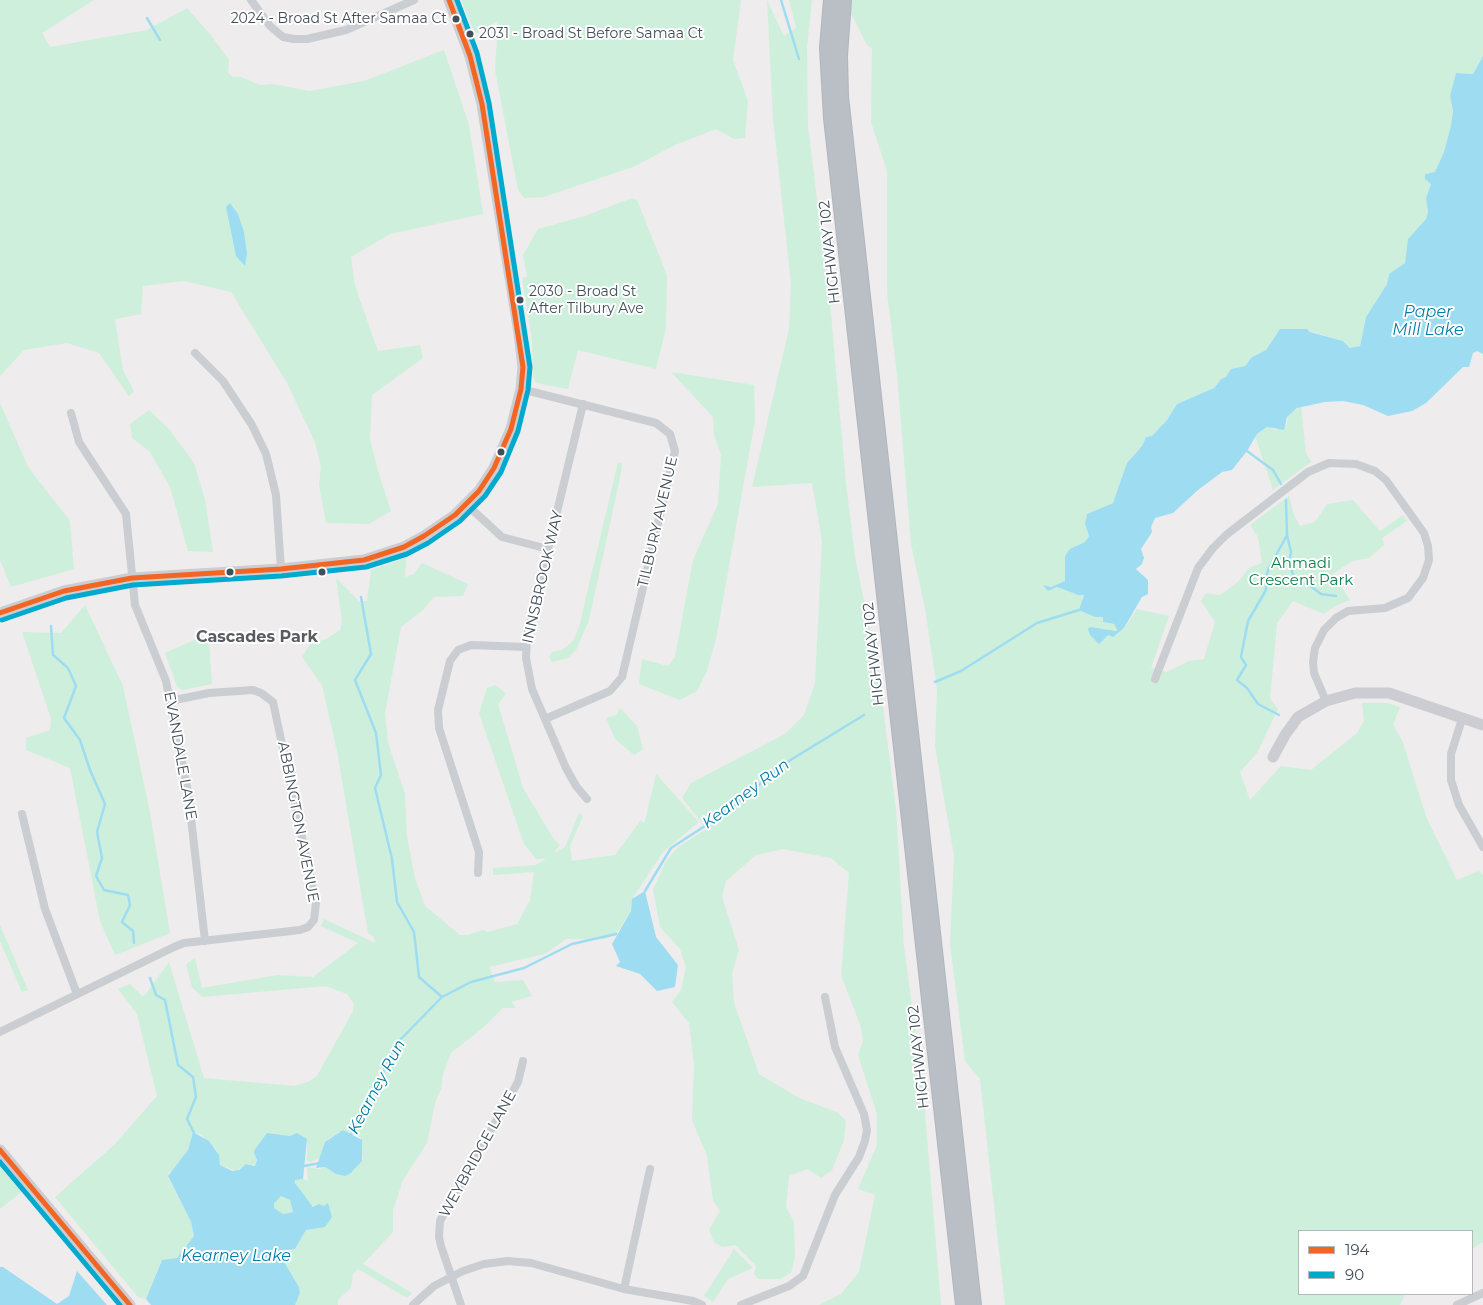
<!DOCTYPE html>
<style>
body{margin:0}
#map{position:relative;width:1483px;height:1305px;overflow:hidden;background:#eeecec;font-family:Montserrat,sans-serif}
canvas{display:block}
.legend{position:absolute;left:1298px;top:1230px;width:175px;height:65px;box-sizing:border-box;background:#fff;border:1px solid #b3b8bd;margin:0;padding:6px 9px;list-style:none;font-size:15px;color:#424e5a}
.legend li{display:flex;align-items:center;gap:10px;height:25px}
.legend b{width:25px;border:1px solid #b3b8bd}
</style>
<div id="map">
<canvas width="1483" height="1305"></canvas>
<ul class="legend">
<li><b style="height:6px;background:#f26522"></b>194</li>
<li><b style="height:6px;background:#00a9ce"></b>90</li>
</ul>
</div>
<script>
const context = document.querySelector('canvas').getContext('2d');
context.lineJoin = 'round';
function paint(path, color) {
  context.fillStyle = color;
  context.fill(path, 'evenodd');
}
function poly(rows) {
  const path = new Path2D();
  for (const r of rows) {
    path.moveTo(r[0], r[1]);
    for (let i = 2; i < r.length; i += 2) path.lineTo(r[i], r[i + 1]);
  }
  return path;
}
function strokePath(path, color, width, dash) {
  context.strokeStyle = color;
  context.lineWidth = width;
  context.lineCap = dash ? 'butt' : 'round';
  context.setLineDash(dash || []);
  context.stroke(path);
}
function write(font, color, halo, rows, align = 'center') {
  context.font = font + ' Montserrat,sans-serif';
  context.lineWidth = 4;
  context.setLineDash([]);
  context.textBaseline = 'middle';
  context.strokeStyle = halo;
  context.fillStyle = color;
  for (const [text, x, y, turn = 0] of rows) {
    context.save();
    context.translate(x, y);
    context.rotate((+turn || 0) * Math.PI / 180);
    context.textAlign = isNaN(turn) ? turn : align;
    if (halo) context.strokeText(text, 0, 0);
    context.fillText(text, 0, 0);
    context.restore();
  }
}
const green = poly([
 [0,0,94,0,42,33,50,47,147,30,187,8,210,34,229,60,228,73,233,77,241,77,260,85,273,84,309,91,364,81,444,50,469,125,483,214,390,234,351,257,355,286,378,351,420,345,423,358,372,395,370,439,378,471,391,511,369,524,326,523,319,485,321,467,315,442,287,383,231,292,184,281,143,286,141,314,115,319,123,370,134,391,129,396,99,353,67,343,24,350,0,376],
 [461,0,741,0,733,60,748,101,745,138,734,139,716,129,675,145,633,167,544,197,524,198,518,190,495,70,498,21,475,34],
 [767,0,784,36,796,28,789,0,812,0,807,47,808,126,831,314,846,484,856,563,877,660,896,809,904,946,923,1089,941,1305,819,1305,841,1294,859,1272,875,1195,858,1189,877,1145,877,1114,858,1055,863,1041,861,1027,841,975,849,873,831,858,783,849,756,855,726,881,722,897,739,950,732,973,734,1003,759,1074,799,1098,837,1112,846,1121,844,1140,832,1170,821,1178,807,1169,789,1176,786,1207,794,1222,795,1257,791,1273,780,1279,758,1279,754,1274,756,1266,735,1245,722,1247,714,1242,709,1230,720,1211,713,1200,707,1156,692,1120,694,1064,689,1023,672,1002,681,990,686,968,680,949,660,927,653,890,666,861,678,847,707,829,682,798,691,783,785,734,804,715,815,683,822,541,812,483,752,487,789,329,791,284,773,118],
 [844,0,1483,0,1483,56,1473,74,1456,73,1450,96,1453,111,1451,125,1444,152,1435,173,1426,174,1431,184,1426,198,1428,212,1426,219,1408,239,1405,263,1389,274,1387,284,1366,317,1360,346,1350,348,1343,341,1303,329,1280,329,1266,350,1252,357,1245,366,1231,369,1226,377,1217,383,1214,388,1177,404,1167,420,1152,436,1146,437,1142,446,1134,454,1113,503,1087,514,1085,524,1089,536,1085,542,1065,556,1065,581,1051,587,1044,585,1052,589,1057,587,1078,595,1084,595,1082,600,1098,617,1103,617,1106,623,1114,624,1118,629,1110,632,1106,629,1096,629,1090,632,1090,635,1108,635,1124,629,1137,609,1169,616,1151,668,1167,672,1189,661,1204,659,1215,622,1201,601,1206,593,1220,595,1239,581,1249,568,1262,563,1258,537,1250,525,1289,496,1294,515,1300,526,1315,522,1327,504,1353,500,1380,531,1403,515,1407,521,1382,538,1384,545,1369,558,1352,561,1333,574,1350,600,1335,606,1324,614,1293,601,1277,623,1270,699,1278,709,1257,753,1240,772,1250,800,1281,766,1311,770,1357,733,1364,721,1362,703,1388,703,1400,707,1393,725,1402,740,1427,819,1457,880,1479,871,1483,875,1483,1242,1472,1249,1472,1231,1299,1231,1299,1294,1405,1294,1400,1305,1005,1305,980,1079,965,1061,950,944,954,856,935,746,937,689,925,608,911,544,897,374,887,292,887,171,871,122,872,48,867,45],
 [632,198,637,200,667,275,666,328,656,369,578,350,568,389,536,383,533,376,532,340,522,278,527,277,523,255,538,229,585,216],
 [671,372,754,385,755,420,716,639,707,671,697,691,680,700,639,684,642,659,668,666,675,657,693,560,718,504,721,455,714,435,713,417],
 [0,403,28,467,70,521,74,569,11,587,0,560],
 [1301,406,1306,453,1311,462,1273,490,1255,436,1267,427,1275,430,1287,425,1288,415],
 [149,410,169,429,194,463,205,499,213,552,188,551,170,487,150,452,132,438,130,424],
 [618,462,622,463,621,473,589,620,576,650,568,658,552,662,549,657,552,652,562,650,573,641,579,627],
 [406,558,405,577,414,574,422,563,468,584,463,596,434,597,423,610,401,627,385,713,388,743,405,794,407,837,415,878,425,906,460,935,468,935,483,930,488,932,517,924,530,900,534,872,493,875,493,868,536,865,546,859,536,859,524,844,479,713,487,688,496,685,506,694,498,704,523,788,553,838,560,845,554,853,565,847,579,813,583,816,570,846,572,861,615,855,641,820,643,823,645,821,656,774,699,822,663,852,632,899,631,911,616,934,605,939,566,939,545,954,489,967,495,982,523,980,532,996,511,1002,516,1008,503,1008,484,1027,451,1053,443,1074,441,1089,435,1103,427,1143,403,1180,393,1210,393,1232,363,1264,412,1293,407,1298,358,1269,353,1274,351,1288,338,1300,338,1305,295,1305,300,1293,299,1287,283,1260,284,1253,296,1248,306,1230,315,1228,326,1203,324,1206,314,1207,296,1186,295,1180,303,1179,308,1181,307,1167,319,1169,325,1167,336,1174,351,1173,353,1171,363,1159,360,1137,342,1131,328,1139,321,1157,311,1162,307,1161,307,1139,268,1133,256,1147,256,1165,246,1164,236,1171,220,1165,216,1149,201,1135,193,1132,188,1150,174,1170,169,1172,168,1178,191,1222,194,1236,177,1258,161,1261,146,1299,138,1297,55,1197,114,1145,157,1096,137,1014,118,989,130,984,142,996,145,995,169,962,204,1078,295,1086,310,1081,317,1076,353,1011,354,1004,347,994,326,986,202,997,192,987,186,964,195,958,202,988,277,975,313,977,358,943,321,926,324,919,375,943,374,937,368,933,337,751,322,685,302,657,310,644,326,639,340,630,342,622,336,578,359,601,367,601,371,570],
 [85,605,123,686,149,807,170,933,115,955,100,921,70,768,26,750,26,738,50,730,51,719,22,632,61,633],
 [203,636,209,642,212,684,182,690,177,686,165,653],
 [620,708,637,726,643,749,634,755,615,739,606,718,616,715],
 [0,925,28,990,22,992,0,941],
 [0,1150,28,1187,0,1209],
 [281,1196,290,1200,293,1212,283,1214,274,1208,274,1204],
 [734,1249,753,1268,728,1279,713,1302,704,1296]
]);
const water = poly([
 [1483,56,1483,354,1477,351,1473,353,1469,367,1463,367,1426,403,1412,411,1388,416,1363,405,1343,401,1325,402,1297,408,1287,417,1284,430,1267,427,1257,434,1247,451,1232,470,1222,472,1198,490,1173,513,1155,518,1151,527,1152,532,1141,549,1144,558,1142,564,1136,569,1148,580,1148,594,1142,597,1124,628,1113,637,1108,635,1099,644,1090,635,1088,629,1090,627,1116,631,1117,629,1114,624,1103,622,1103,617,1095,617,1079,610,1084,595,1078,595,1057,587,1048,591,1043,585,1051,587,1065,581,1065,556,1070,549,1085,542,1089,536,1085,524,1087,514,1113,503,1127,463,1142,446,1146,437,1152,436,1167,420,1177,404,1214,388,1221,379,1226,377,1231,369,1245,366,1252,357,1266,350,1280,329,1307,329,1310,332,1343,341,1350,348,1360,346,1366,317,1387,284,1389,274,1405,263,1408,239,1426,219,1428,212,1426,198,1431,184,1425,179,1425,174,1435,172,1444,152,1451,125,1453,111,1450,96,1456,73,1473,74],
 [230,203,238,214,244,232,247,254,245,266,236,256,226,207],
 [645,891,656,937,678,965,675,987,657,991,640,974,616,966,620,962,612,944,631,911,632,899],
 [343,1130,362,1140,362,1161,351,1173,345,1176,336,1174,325,1167,316,1168,325,1142],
 [193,1132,209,1141,219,1155,220,1165,232,1171,239,1170,246,1164,255,1166,257,1160,254,1153,255,1149,267,1133,290,1136,297,1133,307,1139,303,1179,295,1180,295,1183,313,1207,319,1204,324,1206,328,1203,332,1217,325,1227,306,1230,295,1249,288,1250,284,1253,283,1260,299,1287,300,1293,295,1305,151,1305,146,1299,162,1260,177,1258,194,1236,191,1222,168,1176,188,1150],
 [281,1196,290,1200,293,1212,283,1214,274,1208,274,1204],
 [0,1267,3,1267,57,1304,69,1296,77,1271,107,1305,0,1305]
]);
const stream = poly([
 [781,0,799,59],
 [147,18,160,40],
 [1247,451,1273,470,1281,484],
 [1286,500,1287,535,1291,552,1289,562,1293,575,1298,584,1308,584,1321,594,1336,596],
 [361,597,371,654,355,680,376,733,381,775,375,788,392,859,397,902,414,932,419,977,442,997],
 [51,626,53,655,68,668,76,686,64,718,80,740,90,770,105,804,97,832,102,858,96,876,104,890,128,895,130,905,122,922,133,931,134,943],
 [935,682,961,671,1037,623,1079,610],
 [1279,715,1258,704,1247,688,1237,680,1246,665,1241,657,1248,621,1266,590,1266,577,1269,568,1287,535],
 [645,891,671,848,725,813,784,764,864,715],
 [150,978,156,995,165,1000,178,1065,193,1077,196,1097,187,1119,194,1133],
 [350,1137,399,1041,442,997,471,982,524,968,572,944,616,934],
 [304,1166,320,1163]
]);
const street = poly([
 [251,0,270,26,283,37,294,39,307,39,346,30,414,0],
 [195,353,223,381,252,425,266,454,276,495,281,569],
 [521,389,656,423,670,434,675,451,622,677,610,691,545,719],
 [583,404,527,636,526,658,532,689,566,768,576,786,587,799],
 [71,413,79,442,126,514,135,605,166,681,188,792,205,941],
 [467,505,502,537,548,549],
 [1155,679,1198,568,1213,548,1226,535,1308,472,1329,463,1356,464,1375,471,1386,480,1424,533,1428,546,1429,560,1423,578,1408,598,1385,608,1348,611,1336,618,1324,630,1315,648,1313,662,1314,673,1326,701],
 [1462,719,1451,754,1451,780,1459,805,1483,847],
 [22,814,45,909,77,994],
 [478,873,479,852,439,728,438,710,450,661,458,650,471,645,526,647],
 [0,1032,174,947,184,943,300,930,308,927,314,920,316,903,273,702,261,693,253,690,209,693,170,701],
 [624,1289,650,1169],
 [413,1305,434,1286,463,1271,484,1264,508,1261,531,1263,624,1289,693,1301,702,1305],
 [461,1305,441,1246,439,1237,440,1221,518,1082,523,1061],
 [741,1305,789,1286,803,1276,835,1195,859,1157,865,1141,867,1130,864,1114,835,1047,825,997],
 [1457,1305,1483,1293]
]);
const secondary = poly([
 [0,613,64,591,132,578,281,569,364,560,404,547,424,536,455,515,479,491,494,468,511,429,521,389,523,367,519,333,482,104,470,56,449,0],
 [1273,757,1285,735,1298,717,1326,701,1355,693,1389,693,1483,725],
 [0,1150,130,1305]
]);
const highway = poly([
 [831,0,827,48,831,118,963,1305],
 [844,0,840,56,841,96,974,1305]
]);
const bus1 = poly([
 [0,613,64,591,132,578,281,569,364,560,404,547,424,536,455,515,479,491,494,468,511,429,521,389,523,367,482,104,470,56,449,0],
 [0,1150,130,1305]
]);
const bus2 = poly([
 [2,620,66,598,133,585,281,576,366,567,407,554,428,543,460,521,485,496,501,472,518,431,528,390,530,367,489,103,477,53,457,0],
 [0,1162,120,1305]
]);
const markers = [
 [456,19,4.5,"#424e5a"],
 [470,34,4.5,"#424e5a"],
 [520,300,4.5,"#424e5a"],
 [501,452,4.5,"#424e5a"],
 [230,572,4.5,"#424e5a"],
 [322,572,4.5,"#424e5a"]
];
const busNames = [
 ["2024 - Broad St After Samaa Ct",447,19,"right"],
 ["2031 - Broad St Before Samaa Ct",479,34],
 ["2030 - Broad St",529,292],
 ["After Tilbury Ave",529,309]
];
const streetNames = [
 ["HIGHWAY 102",830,252,-96],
 ["TILBURY AVENUE",658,522,-77],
 ["INNSBROOK WAY",543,577,-77],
 ["HIGHWAY 102",874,654,-96],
 ["EVANDALE LANE",180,756,80],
 ["ABBINGTON AVENUE",298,822,79],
 ["HIGHWAY 102",919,1057,-96],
 ["WEYBRIDGE LANE",478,1154,-61]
];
const parkNames = [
 ["Ahmadi",1301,564],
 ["Crescent Park",1301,581]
];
const waterNames = [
 ["Paper",1428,312],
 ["Mill Lake",1428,330],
 ["Kearney Run",746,794,-37],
 ["Kearney Run",377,1087,-62],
 ["Kearney Lake",236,1256]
];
const neighbourhoodNames = [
 ["Cascades Park",257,637]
];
paint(green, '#ceefdc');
paint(water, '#9eddf1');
strokePath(stream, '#9eddf1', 2.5);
strokePath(highway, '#b1b6bd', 16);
strokePath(street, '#cacdd1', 8);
strokePath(secondary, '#cbcdd2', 11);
strokePath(highway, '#babfc5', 14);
strokePath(bus1, '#f26522', 5);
strokePath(bus2, '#00a9ce', 5);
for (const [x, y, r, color] of markers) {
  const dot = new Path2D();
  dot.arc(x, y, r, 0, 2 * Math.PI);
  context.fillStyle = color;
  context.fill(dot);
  strokePath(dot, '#fff', 2);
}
write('14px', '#424e5a', '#fff', busNames, 'left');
write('15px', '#424e5a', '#fff', streetNames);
write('15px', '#0e814c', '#fff', parkNames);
write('italic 16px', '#017ea8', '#fff', waterNames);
write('bold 16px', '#585c61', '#fff', neighbourhoodNames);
</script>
